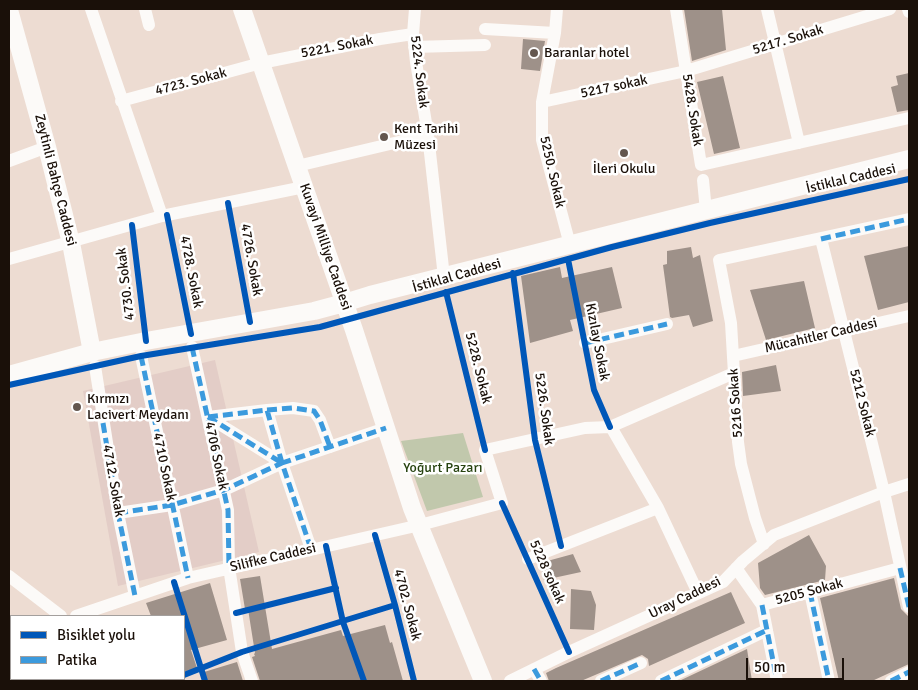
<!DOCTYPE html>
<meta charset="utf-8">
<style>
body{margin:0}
#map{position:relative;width:918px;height:690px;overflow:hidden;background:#eddcd2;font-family:Signika,sans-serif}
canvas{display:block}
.frame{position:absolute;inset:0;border:10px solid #1a1009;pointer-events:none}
.legend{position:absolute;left:10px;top:615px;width:175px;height:65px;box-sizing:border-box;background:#fff;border:1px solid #a39f9d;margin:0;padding:6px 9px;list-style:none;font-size:15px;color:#1a1009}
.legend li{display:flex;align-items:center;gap:10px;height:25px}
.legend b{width:25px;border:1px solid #a39f9d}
.scale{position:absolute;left:746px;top:658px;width:98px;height:22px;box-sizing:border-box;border:2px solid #1a1009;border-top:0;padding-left:6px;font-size:15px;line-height:18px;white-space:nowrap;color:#1a1009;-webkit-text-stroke:4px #fff;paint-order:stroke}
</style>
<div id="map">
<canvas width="918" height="690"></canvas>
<div class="frame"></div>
<ul class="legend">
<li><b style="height:6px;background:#0057b8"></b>Bisiklet yolu</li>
<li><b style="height:6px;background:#3b9add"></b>Patika</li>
</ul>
<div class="scale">50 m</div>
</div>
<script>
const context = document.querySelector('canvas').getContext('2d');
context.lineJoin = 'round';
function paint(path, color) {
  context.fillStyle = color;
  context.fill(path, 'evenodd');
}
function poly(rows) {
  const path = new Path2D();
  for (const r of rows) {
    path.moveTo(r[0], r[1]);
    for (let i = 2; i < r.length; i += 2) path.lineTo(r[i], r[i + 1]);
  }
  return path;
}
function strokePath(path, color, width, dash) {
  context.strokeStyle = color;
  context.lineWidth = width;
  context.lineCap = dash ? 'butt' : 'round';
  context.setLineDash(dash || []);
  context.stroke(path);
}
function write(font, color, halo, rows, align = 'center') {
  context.font = font + ' Signika,sans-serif';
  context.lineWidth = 5;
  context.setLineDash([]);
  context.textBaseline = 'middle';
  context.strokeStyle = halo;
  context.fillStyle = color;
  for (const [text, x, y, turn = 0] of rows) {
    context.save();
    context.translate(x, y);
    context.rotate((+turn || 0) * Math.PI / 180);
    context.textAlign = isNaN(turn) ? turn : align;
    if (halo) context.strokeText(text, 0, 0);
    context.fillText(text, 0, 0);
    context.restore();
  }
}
const commercial = poly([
 [215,360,259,552,118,586,83,391]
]);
const green = poly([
 [463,433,483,497,427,511,401,441]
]);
const building = poly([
 [684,9,722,9,726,50,692,61],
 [523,39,545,41,540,71,521,69],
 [909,73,909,110,897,112,891,87,898,85,896,76],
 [723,76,740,148,714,154,697,82],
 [909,246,909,302,878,310,864,256],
 [691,247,693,258,700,255,713,321,693,327,689,315,672,318,670,317,663,265,667,264,667,251],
 [560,267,562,278,612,267,622,308,570,320,573,331,530,343,521,276],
 [804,281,815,328,766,340,750,290],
 [776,365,781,391,743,396,742,372],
 [809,535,826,566,825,580,765,595,760,588,758,563],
 [573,554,581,572,544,580,540,563],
 [260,576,272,649,341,630,343,636,385,625,390,643,392,642,403,681,260,681,252,657,255,656,254,654,255,653,248,609,245,609,240,579],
 [894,578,901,609,909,617,909,664,872,681,839,681,820,598],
 [210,583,227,640,191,650,197,668,184,672,184,616,151,616,146,603],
 [571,589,591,591,596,605,594,630,570,629],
 [731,592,745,623,649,666,648,659,642,655,581,681,549,681,546,673,556,668],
 [747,649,752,681,679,681],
 [237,662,243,681,207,681,204,672]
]);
const street = poly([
 [91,9,162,216],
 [145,9,149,25],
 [415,9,413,34,416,62,428,135,444,277],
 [557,9,555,33,542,102,542,140,570,245],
 [676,9,701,165,909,118],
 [767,9,799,143],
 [908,9,909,12],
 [485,29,555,33],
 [414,47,485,45],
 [121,101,261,63,380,39,413,34],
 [542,102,686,71,890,9],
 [9,161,47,147],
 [297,166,428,135],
 [703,180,706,211],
 [821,239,884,492,909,607],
 [9,259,162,216,304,187],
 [585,343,667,324],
 [192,347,228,510,229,567,242,652,252,681],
 [141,356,188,578],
 [733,356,909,316],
 [95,366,118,513,135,596],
 [267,410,293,408,314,411,320,420,330,447],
 [208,417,267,410,282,463],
 [208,417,282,463],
 [611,427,658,508,698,593],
 [118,513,172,505,224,490,282,463],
 [764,544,755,518,741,464,738,442,731,323,719,260,909,219],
 [311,549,282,463,386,428],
 [528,559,658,508],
 [736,568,762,605,777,681],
 [9,576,61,616],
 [810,592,829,681],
 [762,605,900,568],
 [76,616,188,578,420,525,502,503,485,450,585,428,610,427,734,373],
 [9,664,11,662],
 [534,669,541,681],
 [106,679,108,681],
 [510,681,569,652,723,582,743,561,774,535,884,492,909,484],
 [601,681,641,663],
 [661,681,767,630],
 [891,681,909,672]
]);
const secondary = poly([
 [242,9,354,330,412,508,483,681],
 [9,10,47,147,71,243,92,352],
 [9,375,92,352,146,341,314,311,344,303,370,295,909,159]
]);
const quiet = poly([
 [821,239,909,219],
 [585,343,667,324],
 [192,347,228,510,229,567],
 [141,356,188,578],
 [267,410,293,408,314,411,320,420,330,447],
 [208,417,267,410,282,463],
 [208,417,282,463],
 [103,423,118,513,135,596],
 [118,513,172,505,224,490,282,463],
 [311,549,282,463,386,428],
 [900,568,909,607],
 [810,592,829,681],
 [762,605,777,681],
 [534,669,541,681],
 [601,681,641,663],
 [661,681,767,630],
 [891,681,909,672]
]);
const cycleway = poly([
 [228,203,250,322],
 [167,215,191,334],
 [132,225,146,341],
 [568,259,594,390,610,427],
 [513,273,535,440,561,546],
 [446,292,485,450],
 [9,385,141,356,320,327,612,247,710,223,909,179],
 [502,503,569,652],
 [375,535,395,605,414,681],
 [326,546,343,622,364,681],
 [174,582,205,681],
 [236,613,336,588],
 [184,675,242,652,395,605]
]);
const markers = [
 [534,53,5,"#64574f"],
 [384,137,5,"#64574f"],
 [624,153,5,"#64574f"],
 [77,407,5,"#64574f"]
];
const streetNames = [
 ["5217. Sokak",788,40,-17],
 ["5221. Sokak",337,47,-11],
 ["5224. Sokak",419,72,83],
 ["4723. Sokak",191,82,-15],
 ["5217 sokak",614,87,-12],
 ["5428. Sokak",692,110,81],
 ["5250. Sokak",552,172,77],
 ["İstiklal Caddesi",851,179,-13],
 ["Zeytinli Bahçe Caddesi",55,180,76],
 ["Kuvayi Milliye Caddesi",325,247,71],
 ["4726. Sokak",251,260,80],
 ["4728. Sokak",191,272,79],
 ["İstiklal Caddesi",457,276,-16],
 ["4730. Sokak",126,284,-97],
 ["Mücahitler Caddesi",821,336,-13],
 ["Kızılay Sokak",597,342,79],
 ["5228. Sokak",478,368,76],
 ["5216 Sokak",736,403,-94],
 ["5212 Sokak",862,403,76],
 ["5226. Sokak",544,409,82],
 ["4706 Sokak",216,456,78],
 ["4710 Sokak",164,467,78],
 ["4712. Sokak",113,481,80],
 ["Silifke Caddesi",273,558,-13],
 ["5228 sokak",547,572,66],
 ["5205 Sokak",809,592,-15],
 ["Uray Caddesi",685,598,-26],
 ["4702. Sokak",407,605,75]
];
const poiNames = [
 ["Baranlar hotel",544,53],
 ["Kent Tarihi",394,129],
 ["Müzesi",394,145],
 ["İleri Okulu",624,169,"center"],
 ["Kırmızı",87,399],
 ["Lacivert Meydanı",87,415]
];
const parkNames = [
 ["Yoğurt Pazarı",443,468]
];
paint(commercial, '#e3cdc7');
paint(green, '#c1c8ac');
paint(building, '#9e9189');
strokePath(street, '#fcfaf8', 12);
strokePath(secondary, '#fcfaf8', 18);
strokePath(quiet, '#3b9add', 5, [10, 5]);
strokePath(cycleway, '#0057b8', 6);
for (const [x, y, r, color] of markers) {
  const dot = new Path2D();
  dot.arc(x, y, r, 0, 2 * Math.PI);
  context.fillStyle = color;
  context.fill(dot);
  strokePath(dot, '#fff', 2);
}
write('14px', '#1a1009', '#fff', streetNames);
write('14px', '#1a1009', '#fff', poiNames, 'left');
write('14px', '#26420f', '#fff', parkNames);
</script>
